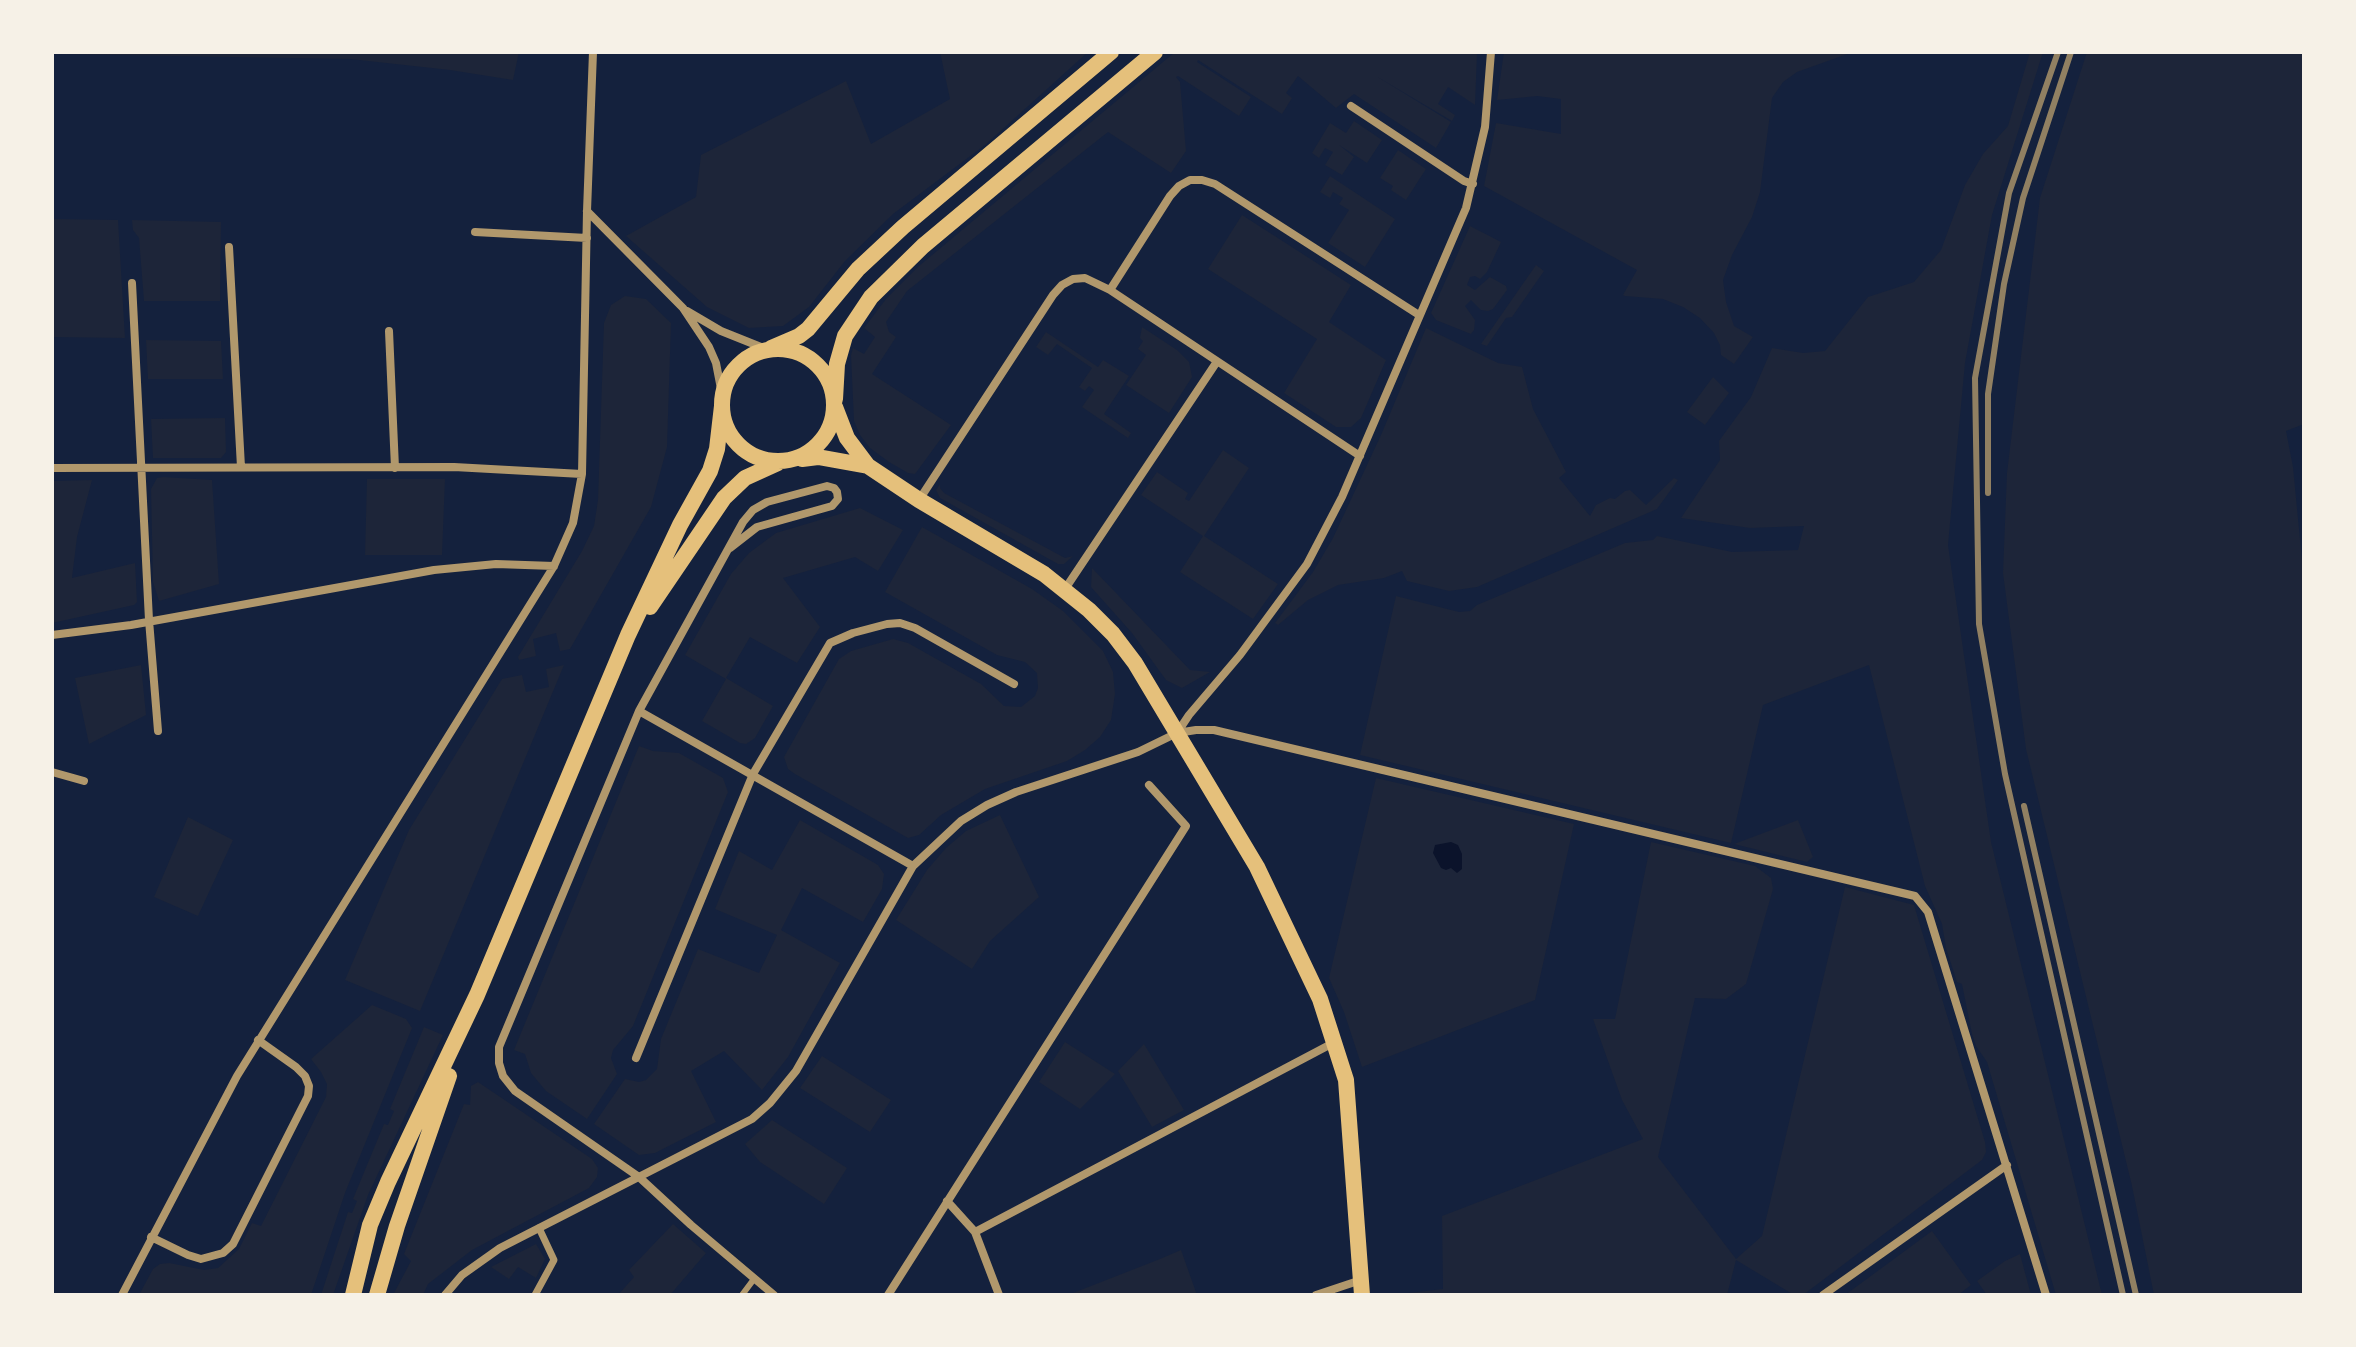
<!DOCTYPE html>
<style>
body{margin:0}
#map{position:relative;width:2356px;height:1347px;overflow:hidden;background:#14213d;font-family:"PT Sans Narrow",sans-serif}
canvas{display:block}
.frame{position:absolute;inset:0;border:54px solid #f6f1e7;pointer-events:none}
</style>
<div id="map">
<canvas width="2356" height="1347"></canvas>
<div class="frame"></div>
</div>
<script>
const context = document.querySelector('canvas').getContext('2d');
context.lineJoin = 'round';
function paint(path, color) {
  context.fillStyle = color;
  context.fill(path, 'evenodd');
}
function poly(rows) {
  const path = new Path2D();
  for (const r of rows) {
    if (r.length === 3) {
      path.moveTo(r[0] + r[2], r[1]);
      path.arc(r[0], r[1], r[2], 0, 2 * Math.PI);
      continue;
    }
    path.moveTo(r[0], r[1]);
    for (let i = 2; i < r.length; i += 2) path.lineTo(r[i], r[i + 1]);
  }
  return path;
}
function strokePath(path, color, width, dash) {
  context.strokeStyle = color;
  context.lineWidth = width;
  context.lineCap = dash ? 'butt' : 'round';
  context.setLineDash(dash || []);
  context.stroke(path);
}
const green = poly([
 [52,52,519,52,513,80,450,70,350,59,52,54],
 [940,52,1088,52,985,145,893,214,845,261,809,307,783,326,749,328,707,307,626,236,696,197,701,155,846,81,871,144,950,99],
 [1175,52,1477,53,1475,105,1448,87,1438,104,1455,115,1452,121,1376,76,1451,122,1436,148,1354,94,1336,108,1298,76,1286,93,1292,98,1282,114,1198,60,1197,62,1251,97,1239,116,1178,76,1176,77,1180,82,1186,151,1171,173,1108,132,907,291,886,322,889,332,896,337,872,374,951,425,915,474,908,473,889,462,870,448,860,435,854,421,851,355,853,348,864,354,875,337,864,328,886,299,919,266],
 [1504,52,1853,52,1797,72,1783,82,1772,98,1760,192,1752,217,1732,255,1723,280,1726,302,1734,326,1753,337,1734,364,1721,355,1720,345,1714,333,1700,318,1683,307,1663,299,1625,296,1623,295,1637,270,1484,186,1496,123,1561,134,1561,99,1537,96,1497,100],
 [2030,52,2043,52,1992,215,1965,363,1948,545,1991,842,2102,1295,2056,1295,1987,1062,1976,1046,1972,1034,1962,984,1957,982,1946,948,1942,924,1925,886,1869,665,1763,705,1731,843,1360,755,1396,596,1459,612,1470,611,1477,605,1625,543,1653,540,1657,536,1732,552,1798,550,1804,526,1750,528,1681,518,1720,460,1719,441,1751,397,1772,348,1803,353,1825,351,1868,297,1914,282,1941,250,1965,185,1983,154,2008,126],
 [2087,52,2304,52,2304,424,2286,431,2293,467,2304,581,2304,1295,2154,1295,2132,1186,2026,749,2003,573,2007,473,2040,198],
 [1354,121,1382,140,1367,163,1339,145,1354,157,1342,175,1325,165,1333,152,1325,148,1319,158,1312,153,1330,123,1346,133],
 [1398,150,1426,169,1406,200,1391,190,1393,186,1380,178],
 [1330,176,1395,219,1365,267,1328,243,1349,210,1339,204,1343,198,1333,192,1330,198,1320,192],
 [1242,215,1351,285,1329,322,1386,360,1361,418,1351,427,1336,427,1284,393,1317,339,1208,269],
 [52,219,118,220,125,338,52,337],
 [132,220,221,222,220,301,144,301,139,238,133,230],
 [1470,226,1501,242,1487,272,1480,279,1475,276,1470,277,1467,285,1475,290,1490,277,1506,286,1507,290,1493,309,1488,311,1481,310,1471,300,1465,306,1475,320,1474,330,1471,334,1436,320,1431,313],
 [1536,265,1544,271,1512,317,1506,318,1487,346,1481,344],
 [625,296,646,299,671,323,667,447,651,507,570,649,560,651,556,633,533,639,536,656,519,660,518,657,582,551,594,526,598,500,604,323,611,305],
 [1142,327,1177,350,1189,362,1192,377,1169,413,1126,385,1146,355,1138,349,1143,341,1140,338],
 [1426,328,1498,363,1522,367,1533,409,1566,472,1559,478,1590,516,1596,505,1610,498,1615,499,1625,491,1630,490,1646,505,1674,478,1678,480,1657,509,1477,587,1449,591,1407,581,1402,571,1384,578,1338,585,1308,600,1278,625,1275,623,1313,572,1333,538,1381,435],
 [1046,332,1098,367,1103,360,1129,376,1104,414,1131,433,1128,438,1082,407,1094,390,1089,386,1085,391,1079,387,1092,368,1057,344,1048,355,1036,347],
 [146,340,221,341,223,379,148,379],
 [1713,377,1729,393,1705,425,1687,412],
 [225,418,226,452,221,458,153,458,151,419],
 [1223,450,1249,468,1204,536,1278,584,1253,619,1180,572,1203,536,1141,495,1157,472,1188,493,1185,499,1189,501],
 [163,477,212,480,219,584,159,601,153,582,151,489,157,478],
 [367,479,445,479,442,555,365,555],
 [92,480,77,537,72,578,135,563,137,602,134,605,52,623,52,481],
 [940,484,940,488,944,493,1065,558,1073,556,1064,564,1058,564,940,498,936,490],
 [860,508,903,530,878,571,855,557,783,578,820,627,797,663,750,637,726,678,773,706,755,738,746,744,740,743,702,721,726,679,685,655,731,574,749,553,776,533],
 [922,527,1032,589,1063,611,1103,651,1113,672,1115,694,1111,720,1100,737,1085,750,1067,761,985,789,941,815,919,835,908,838,795,774,788,769,784,757,839,659,851,651,893,639,908,643,981,684,1004,706,1021,707,1035,696,1038,688,1037,673,1025,662,997,655,885,592],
 [1092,568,1190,670,1210,672,1182,688,1166,680,1132,633,1091,587],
 [141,665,146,715,89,744,75,678],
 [564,665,420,1011,345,980,409,830,502,679,522,675,526,692,549,687,546,669],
 [639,746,653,751,679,753,723,778,728,792,633,1026,613,1050,611,1058,617,1074,587,1119,546,1091,531,1073,525,1054,514,1050],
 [1376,778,1574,824,1535,1000,1362,1067,1344,1012,1329,978],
 [1000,815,1039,897,990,941,972,969,896,920,927,870,946,848,966,831],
 [188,817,233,840,198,916,154,897],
 [800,820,878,865,884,874,882,889,863,922,802,888,781,930,840,963,788,1057,762,1090,724,1051,691,1071,716,1122,655,1153,639,1155,594,1124,625,1079,639,1082,646,1080,657,1069,661,1039,698,949,759,973,777,935,715,909,739,851,772,870],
 [1798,820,1813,857,1807,862,1734,844],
 [1651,842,1755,866,1771,878,1773,889,1746,984,1726,999,1695,998,1658,1157,1736,1259,1762,1236,1845,887,1914,905,1985,1142,1986,1152,1982,1160,1803,1295,1794,1295,1736,1260,1727,1295,1392,1295,1443,1289,1442,1216,1643,1139,1622,1100,1593,1019,1615,1019],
 [372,1005,406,1019,412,1028,345,1193,311,1295,139,1295,153,1269,160,1264,169,1263,204,1270,218,1268,239,1249,252,1223,261,1226,326,1097,327,1084,321,1072,311,1059],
 [424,1027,443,1035,368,1195,333,1295,321,1295,348,1212,352,1213,357,1201,353,1199,384,1124,388,1125,394,1111,390,1109],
 [1065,1042,1115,1074,1080,1109,1039,1082],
 [1144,1044,1184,1110,1152,1127,1118,1071],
 [822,1056,891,1100,870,1132,800,1088],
 [478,1082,592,1159,598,1168,597,1177,589,1188,472,1250,428,1284,423,1295,393,1295,411,1261,404,1254,464,1104,470,1105,471,1086],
 [772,1120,847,1168,824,1204,760,1162,745,1144],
 [673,1224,706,1253,670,1295,618,1295,634,1277,629,1270],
 [1932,1231,1971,1285,1958,1295,1845,1295],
 [536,1244,545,1259,536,1278,518,1267,509,1279,491,1267],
 [1181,1250,1197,1295,1068,1295,1160,1259],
 [2020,1254,2031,1295,1987,1295,1977,1281,2005,1261]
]);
const water = poly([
 [1451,842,1458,845,1462,854,1462,869,1457,873,1451,868,1446,870,1441,868,1433,853,1435,845]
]);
const service = poly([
 [742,1295,754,1279]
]);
const pedestrian = poly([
 [535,1295,554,1260,539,1228]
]);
const minor = poly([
 [1351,106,1464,181,1473,184],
 [587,211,683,308,709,347,716,363,722,394],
 [475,232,587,238],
 [229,247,241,467],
 [132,283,149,620,158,731],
 [1110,290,1170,196,1179,186,1190,180,1202,180,1215,184,1419,315],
 [687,311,721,331,766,349],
 [389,331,395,468],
 [52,468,454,467,582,474],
 [919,500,1053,295,1062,285,1073,279,1085,278,1110,290,1360,456],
 [730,548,757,527,832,506,838,499,837,492,834,488,827,486,767,502,753,510,743,522,639,711,499,1047,499,1063,503,1076,515,1091,639,1177,691,1225,774,1295],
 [1065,589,1216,363],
 [52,635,131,625,434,570,496,564,554,566],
 [639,711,913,866],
 [1177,733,1189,715,1240,655,1307,564,1342,497,1466,208,1485,127,1491,52],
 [52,772,84,781],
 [636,1058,753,774,830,643,853,633,887,624,900,623,915,628,1014,684],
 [947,1201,975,1232,999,1295],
 [975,1232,1335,1042],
 [151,1237,188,1255,201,1259,223,1253,233,1244,308,1096,309,1086,305,1076,296,1067,258,1040],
 [122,1295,237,1076,554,566,573,523,582,474,587,211,593,52],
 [445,1295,462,1275,500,1248,752,1119,770,1103,796,1071,913,866,961,821,987,805,1016,792,1138,752,1177,733,1196,730,1214,730,1915,896,1928,912,2046,1295],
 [888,1295,1186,826,1149,785],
 [1316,1295,1361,1280],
 [1823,1295,2007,1165]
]);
const secondary = poly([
 [771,348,799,336,808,329,858,269,903,227,1111,52],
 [778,405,56],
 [835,399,837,364,845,336,871,297,923,246,1155,52],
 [835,407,847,438,868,466,919,500,1044,574,1089,610,1113,634,1135,663,1257,867,1320,999,1346,1080,1362,1295],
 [802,459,818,457,868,466],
 [650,607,724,498,745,478,778,463],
 [353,1295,370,1225,388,1182,477,995,628,635,680,525,710,471,717,449,722,406],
 [377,1295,397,1226,449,1076]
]);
const rail = poly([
 [2058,52,2009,193,1975,378,1979,624,2005,774,2123,1295],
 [1988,493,1988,394,2004,284,2023,198,2071,52],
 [2024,806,2136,1295]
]);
paint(green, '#1d2539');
paint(water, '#0b132b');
strokePath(service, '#b1986c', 6);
strokePath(pedestrian, '#b1986c', 7);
strokePath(minor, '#b1986c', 8);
strokePath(secondary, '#e5c07b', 16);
strokePath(rail, '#918062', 6);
</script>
